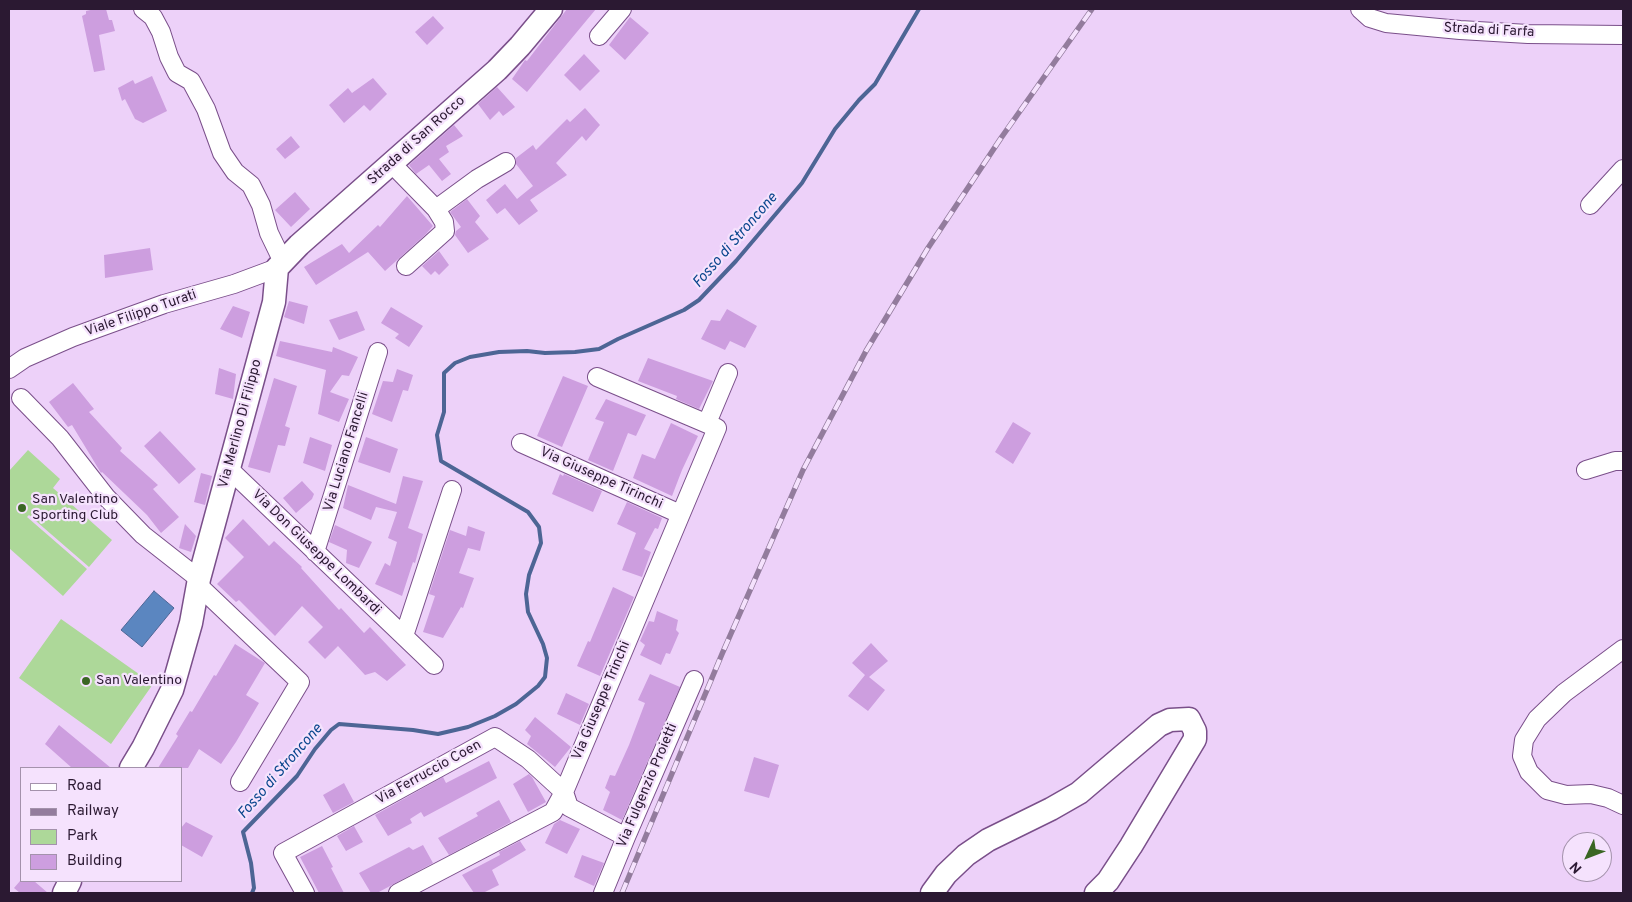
<!DOCTYPE html>
<style>
body{margin:0}
#map{position:relative;width:1632px;height:902px;overflow:hidden;background:#edd1f9;font-family:Overpass,sans-serif}
canvas{display:block}
.frame{position:absolute;inset:0;border:10px solid #2b1932;pointer-events:none}
.legend{position:absolute;left:20px;top:767px;width:162px;height:115px;box-sizing:border-box;background:#f5e2fd;border:1px solid #a492ac;margin:0;padding:6px 9px;list-style:none;font-size:15px;color:#2b1932}
.legend li{display:flex;align-items:center;gap:10px;height:25px}
.legend b{width:25px;border:1px solid #a492ac}
.north{position:absolute;left:1562px;top:832px;width:50px;height:50px;box-sizing:border-box;background:#f5e2fd;border:1px solid #a492ac;border-radius:50%;rotate:227deg;font-size:14px;font-weight:700;line-height:20px;text-align:center;color:#2b1932}
.north::after{content:'';display:block;margin:auto;width:18px;height:22px;background:#3a6623;clip-path:polygon(50% 0,100% 100%,50% 72%,0 100%)}
</style>
<div id="map">
<canvas width="1632" height="902"></canvas>
<div class="frame"></div>
<ul class="legend">
<li><b style="height:6px;background:#fff"></b>Road</li>
<li><b style="height:6px;background:#937c9d"></b>Railway</li>
<li><b style="height:14px;background:#add899"></b>Park</li>
<li><b style="height:14px;background:#cd9edf"></b>Building</li>
</ul>
<div class="north">N</div>
</div>
<script>
const context = document.querySelector('canvas').getContext('2d');
context.lineJoin = 'round';
function paint(path, color) {
  context.fillStyle = color;
  context.fill(path, 'evenodd');
}
function poly(rows) {
  const path = new Path2D();
  for (const r of rows) {
    path.moveTo(r[0], r[1]);
    for (let i = 2; i < r.length; i += 2) path.lineTo(r[i], r[i + 1]);
  }
  return path;
}
function strokePath(path, color, width, dash) {
  context.strokeStyle = color;
  context.lineWidth = width;
  context.lineCap = dash ? 'butt' : 'round';
  context.setLineDash(dash || []);
  context.stroke(path);
}
function write(font, color, halo, rows, align = 'center') {
  context.font = font + ' Overpass,sans-serif';
  context.lineWidth = 4.5;
  context.setLineDash([]);
  context.textBaseline = 'middle';
  context.strokeStyle = halo;
  context.fillStyle = color;
  for (const [text, x, y, turn = 0] of rows) {
    context.save();
    context.translate(x, y);
    context.rotate((+turn || 0) * Math.PI / 180);
    context.textAlign = isNaN(turn) ? turn : align;
    if (halo) context.strokeText(text, 0, 0);
    context.fillText(text, 0, 0);
    context.restore();
  }
}
const green = poly([
 [28,450,60,479,53,488,112,540,89,567,29,515,27,517,87,569,63,596,9,548,9,471],
 [61,619,153,684,111,744,19,678]
]);
const water = poly([
 [154,591,174,608,142,647,121,630,154,591]
]);
const stream = poly([
 [252,893,254,888,251,863,243,832,297,776,315,749,331,730,339,724,413,730,438,734,468,727,495,716,516,704,538,686,545,677,547,658,543,644,528,612,526,594,529,575,541,543,539,527,528,512,441,461,437,435,444,412,444,373,455,363,470,357,499,352,527,351,545,353,575,352,599,349,618,339,684,310,699,300,736,261,802,183,835,129,859,100,875,84,919,9]
]);
const building = poly([
 [95,9,106,9,109,20,112,20,115,31,99,35,105,70,94,72,82,16,86,14,86,11],
 [567,9,596,9,527,92,512,79,525,60,527,61],
 [433,16,444,28,427,45,415,32],
 [630,17,649,33,625,60,609,45],
 [584,54,600,71,580,91,564,75],
 [152,76,167,111,143,123,135,119,125,99,122,101,118,88,133,80,135,84],
 [373,78,387,94,370,111,364,105,344,123,329,105,348,88,352,93],
 [497,87,515,107,503,116,499,111,490,120,478,104],
 [585,108,600,125,586,141,582,136,556,163,567,175,530,200,538,211,519,225,505,208,497,214,486,200,505,184,517,199,533,186,516,164,516,158,533,145,536,150,567,119,570,122],
 [454,125,463,136,446,146,449,152,439,159,451,174,442,181,429,165,416,174,409,165],
 [291,136,300,147,285,159,276,149],
 [295,192,310,209,291,227,275,210],
 [407,196,433,226,426,234,385,271,368,252,316,285,304,267,342,244,349,253,378,225,380,227],
 [467,199,480,216,475,222,489,239,468,253,455,235,456,231,461,227,450,212],
 [150,248,153,270,105,278,104,255],
 [439,251,449,265,439,275,435,271,431,275,422,266],
 [289,301,308,306,304,324,284,317],
 [233,306,250,312,242,338,220,329],
 [391,307,423,326,409,347,395,338,399,334,381,323],
 [727,309,757,326,745,348,730,341,725,350,701,339,711,320,720,321],
 [357,311,365,330,339,340,329,320],
 [280,341,332,352,333,347,358,357,349,376,342,375,330,392,349,399,339,422,318,414,326,370,276,356],
 [648,358,713,381,699,409,676,399,677,396,638,381],
 [219,368,236,374,233,399,215,394],
 [397,369,413,375,408,391,403,390,392,422,372,414,383,381,393,382],
 [563,376,588,386,562,447,537,436],
 [274,378,297,386,285,426,290,428,285,446,278,445,270,473,248,467],
 [73,383,94,409,89,412,122,448,120,451,158,485,153,489,179,517,161,533,147,515,102,472,101,473,72,425,68,427,49,402],
 [606,399,646,415,636,436,628,433,613,471,588,460,604,422,595,419],
 [1013,422,1031,433,1013,464,995,452],
 [671,423,698,436,682,470,672,496,633,478,642,454,655,459],
 [160,431,196,469,179,484,144,446],
 [310,437,332,445,325,471,303,463],
 [366,437,398,449,390,473,358,462],
 [201,473,212,476,205,505,194,502],
 [560,474,563,476,564,474,602,491,593,512,552,494],
 [403,476,423,481,408,528,423,534,415,563,413,562,402,596,375,584,385,563,390,566,397,542,388,538,397,512,376,507,371,520,343,508,348,485,396,504],
 [302,481,314,494,312,499,296,513,283,498],
 [627,502,662,518,658,529,655,528,644,549,651,552,642,577,622,570,636,533,617,524],
 [243,519,269,546,274,541,302,567,301,568,339,610,341,608,364,633,370,627,406,665,387,681,375,672,365,675,338,646,325,659,308,642,323,627,302,606,275,636,239,600,236,602,217,584,244,557,225,538],
 [185,524,196,536,191,552,179,548],
 [335,525,372,542,359,568,346,563,347,550,329,542],
 [468,526,485,532,480,551,468,548,459,573,474,578,463,608,461,607,443,638,423,632,435,596,429,594,450,530,466,536],
 [613,587,634,597,600,676,577,666,588,641,590,642],
 [657,611,678,620,676,630,679,633,670,654,666,653,661,665,640,655,645,645,640,641,649,621,654,622],
 [871,643,888,661,869,677,885,690,868,711,848,696,865,675,852,663],
 [235,644,265,663,246,695,259,703,236,742,221,764,199,749,188,768,158,768,178,736,176,734,190,711,192,712,214,675,216,676],
 [650,674,680,687,622,820,603,810,610,792,605,788,610,775,615,776,629,745,645,703,638,700],
 [566,693,589,704,580,725,557,714],
 [535,717,571,747,555,767,527,744,531,736,525,730],
 [59,725,111,768,72,768,45,744],
 [754,757,779,765,769,798,744,791],
 [489,761,497,778,424,817,421,812,410,819,412,823,388,836,375,815,443,777,446,783],
 [529,774,532,777,546,802,528,812,513,784],
 [344,783,354,802,333,813,323,795],
 [499,800,511,822,449,855,438,838,478,816,476,813],
 [560,820,580,829,567,854,545,843,554,824],
 [186,822,213,836,202,857,181,845,181,828],
 [354,826,363,842,346,851,337,836],
 [520,841,526,850,492,870,499,885,483,893,474,893,462,875,500,855,499,852],
 [423,845,433,863,377,893,371,893,359,873,409,847,413,850],
 [322,846,333,867,331,868,344,893,319,893,300,857],
 [582,855,604,863,594,886,574,877],
 [20,881,34,881,48,893,20,893,14,888]
]);
const minor = poly([
 [143,9,153,17,161,32,169,57,177,73,191,81,206,109,222,153,235,172,251,185,261,205,269,233,283,262],
 [1360,9,1370,18,1386,23,1460,30,1528,34,1623,35],
 [599,36,622,9],
 [391,163,436,209,444,222,445,231,406,266],
 [1590,205,1623,169],
 [436,209,477,179,506,162],
 [9,369,25,358,73,337,164,304,234,284,277,268],
 [21,398,60,438,106,497,143,535,199,579],
 [707,423,728,373],
 [521,443,680,514],
 [229,469,434,665],
 [1586,470,1615,461,1623,461],
 [315,552,378,352],
 [198,585,300,682,240,782],
 [404,636,452,490],
 [1623,649,1564,693,1537,719,1524,740,1522,756,1529,772,1547,790,1566,795,1591,794,1608,798,1623,805],
 [305,893,283,853,495,737,528,759,564,792,569,807,626,837],
 [398,893,553,812,564,792,717,428,597,377],
 [603,893,626,837,694,680]
]);
const major = poly([
 [131,768,143,748,172,690,191,623,199,579,274,302,277,268,299,245,497,70,520,46,551,9],
 [64,893,70,881],
 [932,893,946,874,966,855,988,840,1051,809,1079,793,1159,725,1170,720,1189,719,1195,731,1195,739,1131,846,1108,881,1096,893]
]);
const rail = poly([
 [622,893,722,654,803,470,866,351,928,248,1001,138,1092,9]
]);
const markers = [
 [22,508,5,"#3a6623"],
 [86,681,5,"#3a6623"]
];
const streetNames = [
 ["Strada di Farfa",1489,31,3],
 ["Strada di San Rocco",417,141,-42],
 ["Viale Filippo Turati",141,314,-19],
 ["Via Merlino Di Filippo",241,424,-75],
 ["Via Luciano Fancelli",347,452,-73],
 ["Via Giuseppe Tirinchi",601,479,24],
 ["Via Don Giuseppe Lombardi",316,553,44],
 ["Via Giuseppe Trinchi",602,701,-67],
 ["Via Ferruccio Coen",429,773,-29],
 ["Via Fulgenzio Proietti",648,786,-67]
];
const poiNames = [
 ["San Valentino",32,500],
 ["Sporting Club",32,516],
 ["San Valentino",96,681]
];
const waterNames = [
 ["Fosso di Stroncone",736,241,-49],
 ["Fosso di Stroncone",281,772,-49]
];
paint(green, '#add899');
paint(water, '#5b86c0');
strokePath(water, '#4d6595', 1);
strokePath(stream, '#4d6595', 4);
paint(building, '#cd9edf');
strokePath(minor, '#7a4f8a', 20);
strokePath(major, '#7a4f8a', 25);
strokePath(minor, '#fff', 18);
strokePath(major, '#fff', 22);
strokePath(rail, '#937c9d', 5.5);
strokePath(rail, '#f5e2fd', 4, [11]);
for (const [x, y, r, color] of markers) {
  const dot = new Path2D();
  dot.arc(x, y, r, 0, 2 * Math.PI);
  context.fillStyle = color;
  context.fill(dot);
  strokePath(dot, '#f5e2fd', 2);
}
write('14px', '#2b1932', '#f5e2fd', streetNames);
write('14px', '#2b1932', '#f5e2fd', poiNames, 'left');
write('italic 15px', '#09468d', '#f5e2fd', waterNames);
</script>
